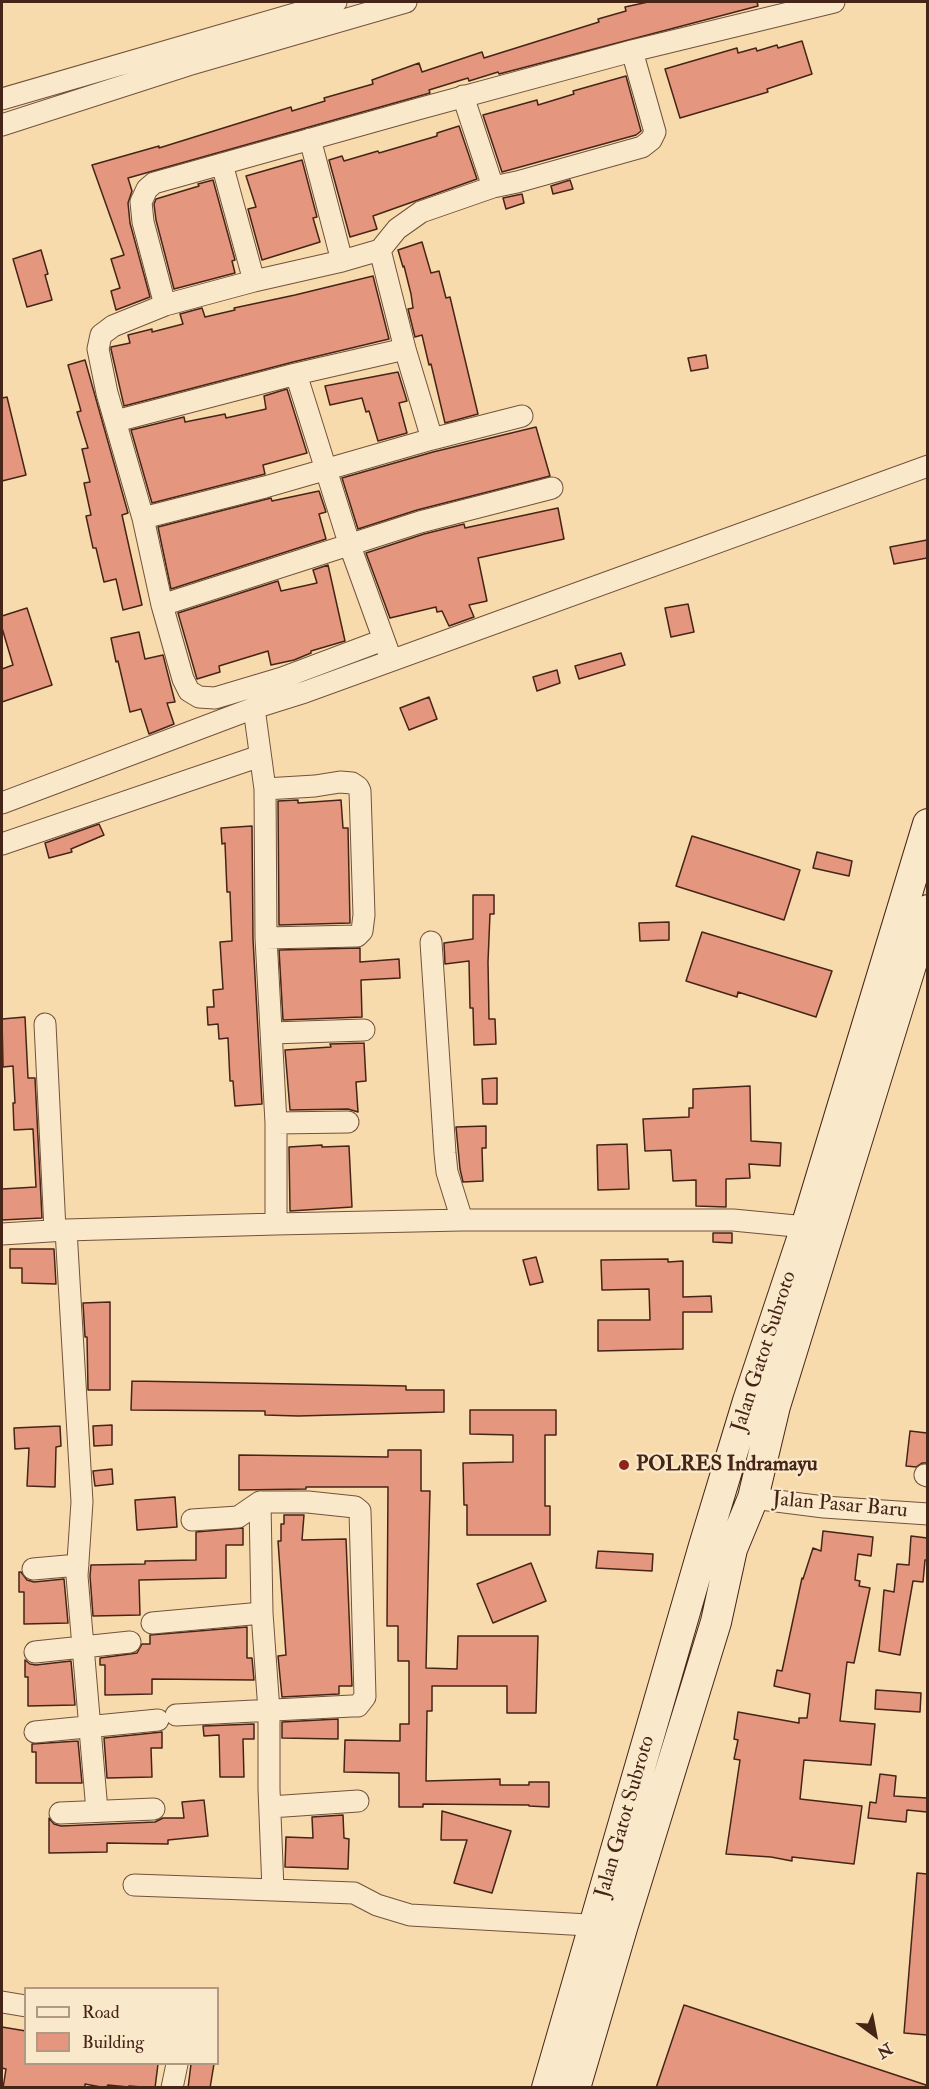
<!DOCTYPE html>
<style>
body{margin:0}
#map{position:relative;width:929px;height:2089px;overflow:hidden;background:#f7dbad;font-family:"IM FELL Double Pica",serif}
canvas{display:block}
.frame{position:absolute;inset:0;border:3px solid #452517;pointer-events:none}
.legend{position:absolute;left:24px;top:1987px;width:195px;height:78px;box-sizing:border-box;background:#fae8ca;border:2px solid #b29a82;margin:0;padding:8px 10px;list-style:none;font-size:18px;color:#452517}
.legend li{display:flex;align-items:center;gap:12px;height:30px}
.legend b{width:30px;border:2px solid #b29a82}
.north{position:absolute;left:845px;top:2005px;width:60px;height:60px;-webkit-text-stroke:4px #fae8ca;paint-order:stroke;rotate:148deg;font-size:16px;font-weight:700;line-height:24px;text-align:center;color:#452517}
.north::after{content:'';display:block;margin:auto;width:21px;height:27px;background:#452517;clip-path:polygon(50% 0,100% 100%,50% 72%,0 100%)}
</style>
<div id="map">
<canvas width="929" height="2089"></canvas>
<div class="frame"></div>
<ul class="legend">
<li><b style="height:8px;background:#fae8ca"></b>Road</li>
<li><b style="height:16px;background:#e5967e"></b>Building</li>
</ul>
<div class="north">N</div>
</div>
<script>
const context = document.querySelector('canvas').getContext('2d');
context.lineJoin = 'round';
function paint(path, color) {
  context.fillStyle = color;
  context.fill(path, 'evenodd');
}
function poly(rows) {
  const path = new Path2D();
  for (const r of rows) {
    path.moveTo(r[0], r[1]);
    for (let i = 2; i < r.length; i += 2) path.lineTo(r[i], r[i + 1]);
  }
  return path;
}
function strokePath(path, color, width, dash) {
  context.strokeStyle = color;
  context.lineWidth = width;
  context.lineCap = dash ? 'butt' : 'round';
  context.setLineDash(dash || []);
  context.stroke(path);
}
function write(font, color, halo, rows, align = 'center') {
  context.font = font + ' "IM FELL Double Pica",serif';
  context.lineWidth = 4.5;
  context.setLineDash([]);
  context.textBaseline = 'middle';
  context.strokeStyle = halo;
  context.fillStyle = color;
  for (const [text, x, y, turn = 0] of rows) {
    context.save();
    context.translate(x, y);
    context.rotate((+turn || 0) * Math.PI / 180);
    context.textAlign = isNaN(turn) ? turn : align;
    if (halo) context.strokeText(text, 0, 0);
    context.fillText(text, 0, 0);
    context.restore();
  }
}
const building = poly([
 [648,2,757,2,758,6,499,74,498,72,469,81,468,78,429,90,430,93,128,178,132,191,128,203,130,223,150,297,116,310,111,291,120,288,111,259,124,255,92,165,159,146,159,148,291,107,292,111,325,101,324,98,373,84,372,80,419,63,422,72,482,52,484,58,599,22,598,19,626,11,625,7,648,2],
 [802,41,812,74,767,89,768,92,680,118,665,69,737,48,738,53,756,48,757,51,777,45,778,48,802,41],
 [626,76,641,131,636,135,502,172,483,115,537,100,538,105,574,94,573,91,626,76],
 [459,126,477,179,373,216,377,229,350,237,329,160,342,156,344,161,378,151,379,153,437,136,437,133,459,126],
 [302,160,317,217,313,218,320,242,262,260,248,209,256,207,246,176,302,160],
 [213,180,235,260,232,261,235,273,174,289,156,220,154,204,156,199,199,186,198,184,213,180],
 [570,180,573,189,553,194,551,186,570,180],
 [522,194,524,203,506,209,503,198,522,194],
 [422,242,431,273,439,271,446,298,450,297,478,414,445,423,431,364,429,365,422,335,415,337,408,309,413,308,411,294,404,266,403,267,398,250,422,242],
 [41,250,48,274,45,275,52,300,27,307,13,259,41,250],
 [373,276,389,339,293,362,124,406,111,349,111,347,130,343,128,335,152,329,152,332,183,324,180,314,202,308,205,317,235,310,234,308,295,295,373,276],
 [706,355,708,368,691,371,688,358,706,355],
 [85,360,128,513,122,515,142,605,123,610,116,579,104,582,96,548,93,548,86,516,91,515,84,483,90,482,82,449,88,448,77,412,81,411,68,365,85,360],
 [398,372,407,401,399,403,407,433,378,441,369,411,366,412,362,398,330,405,325,386,398,372],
 [287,389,307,453,263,465,265,474,152,503,131,430,184,417,185,422,225,414,226,418,266,409,264,396,287,389],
 [7,397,26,475,2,481,2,398,7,397],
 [536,427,550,476,417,510,358,529,342,478,433,452,536,427],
 [319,491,326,512,319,514,326,539,171,589,158,527,271,498,272,501,319,491],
 [558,508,564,539,478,558,487,601,469,605,474,617,449,626,442,611,437,612,436,607,390,618,366,553,424,534,464,524,465,528,558,508],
 [927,540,927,558,894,564,890,547,927,540],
 [328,565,345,641,311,651,311,653,294,660,271,665,268,651,219,666,220,672,197,679,178,613,278,581,281,591,317,583,313,570,328,565],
 [688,604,694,632,671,637,665,608,688,604],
 [27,608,52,685,2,702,2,669,13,665,2,628,2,616,27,608],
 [139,632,145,659,163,655,175,702,167,703,174,724,149,734,141,709,130,712,118,661,116,662,111,638,139,632],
 [621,653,625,665,579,679,575,666,621,653],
 [557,670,560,683,537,691,533,677,557,670],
 [429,697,437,719,409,730,400,708,429,697],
 [298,800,298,803,341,800,343,828,348,828,350,923,279,925,278,801,298,800],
 [99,824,104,835,71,849,72,852,49,858,45,843,99,824],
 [252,826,253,939,262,1104,235,1106,233,1081,230,1081,228,1038,219,1039,218,1024,208,1025,207,1007,214,1007,213,990,223,989,220,942,232,941,230,892,227,892,225,843,222,844,221,828,252,826],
 [692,836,800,870,784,920,676,886,692,836],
 [817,852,852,861,849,876,813,868,817,852],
 [473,895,494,895,494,914,490,914,488,962,489,1019,495,1019,496,1044,474,1045,473,1008,470,1008,469,961,445,964,444,943,473,939,473,895],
 [669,922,669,940,640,941,639,923,669,922],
 [702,932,832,971,816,1017,738,992,737,997,686,981,702,932],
 [360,948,360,962,399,959,400,978,361,980,362,1017,283,1020,279,950,360,948],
 [25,1017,28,1078,35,1078,42,1218,2,1220,2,1189,36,1187,33,1129,14,1130,13,1103,15,1103,13,1066,3,1067,2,1019,25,1017],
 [364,1043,366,1081,356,1082,358,1112,348,1109,290,1110,285,1050,331,1047,330,1044,364,1043],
 [497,1078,497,1104,483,1104,482,1079,497,1078],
 [750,1086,751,1141,781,1143,780,1166,749,1164,750,1178,726,1179,726,1207,696,1206,696,1180,673,1181,671,1150,645,1151,643,1119,689,1117,689,1108,693,1108,693,1089,750,1086],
 [486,1126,486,1148,482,1148,483,1181,463,1182,460,1169,456,1127,486,1126],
 [627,1144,629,1189,598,1190,597,1145,627,1144],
 [322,1145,322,1147,349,1146,352,1207,290,1211,289,1147,322,1145],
 [713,1233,732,1233,732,1243,713,1242,713,1233],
 [10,1249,54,1249,56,1284,22,1283,22,1268,10,1268,10,1249],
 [536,1257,543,1282,530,1285,523,1260,536,1257],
 [668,1259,668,1262,683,1261,683,1297,711,1296,712,1312,683,1312,683,1349,598,1351,598,1320,650,1320,649,1289,602,1290,601,1260,668,1259],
 [110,1302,110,1390,88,1390,87,1337,85,1337,83,1303,110,1302],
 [132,1381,406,1386,406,1390,444,1390,444,1412,298,1416,265,1415,265,1411,131,1410,132,1381],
 [470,1410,556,1410,556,1435,545,1435,545,1506,550,1506,550,1535,467,1535,467,1505,464,1505,463,1463,513,1462,513,1435,470,1434,470,1410],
 [112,1425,112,1445,94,1446,93,1426,112,1425],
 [60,1426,61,1446,56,1447,55,1487,27,1486,29,1448,15,1449,14,1428,60,1426],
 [910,1431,927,1433,927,1463,922,1463,916,1467,906,1466,910,1431],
 [388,1450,421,1450,421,1491,430,1491,426,1668,457,1669,458,1636,538,1636,536,1713,507,1713,507,1686,432,1686,432,1711,427,1711,426,1781,500,1779,500,1785,529,1785,529,1782,549,1782,549,1807,529,1806,529,1805,423,1804,423,1807,399,1807,399,1773,344,1772,345,1740,400,1741,400,1724,409,1724,409,1661,398,1661,398,1626,387,1626,388,1487,306,1487,306,1489,239,1490,239,1455,388,1457,388,1450],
 [112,1469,113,1484,95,1486,93,1471,112,1469],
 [175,1497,177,1527,137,1530,135,1500,175,1497],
 [284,1515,304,1515,302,1540,346,1539,352,1686,339,1686,339,1694,282,1697,278,1656,286,1655,278,1541,281,1541,281,1524,284,1524,284,1515],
 [243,1528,243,1545,226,1545,226,1578,139,1580,140,1615,93,1616,90,1576,91,1565,145,1564,145,1561,196,1560,196,1532,243,1528],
 [823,1531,873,1537,871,1556,858,1554,855,1580,860,1581,859,1586,870,1588,854,1663,847,1662,840,1721,875,1724,871,1765,804,1760,800,1799,862,1806,854,1864,792,1857,792,1861,771,1857,726,1854,740,1760,734,1759,738,1740,734,1739,738,1712,799,1723,799,1718,807,1718,810,1694,774,1686,777,1670,782,1671,802,1578,803,1579,813,1548,821,1551,823,1531],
 [911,1536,927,1538,927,1560,925,1560,923,1582,913,1581,900,1655,879,1651,884,1590,894,1592,897,1564,909,1565,911,1536],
 [598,1551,653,1554,652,1571,596,1568,598,1551],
 [531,1563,546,1601,493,1623,477,1584,531,1563],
 [19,1572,21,1572,27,1580,34,1582,64,1579,68,1623,24,1624,24,1592,19,1592,19,1572],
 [247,1627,247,1658,252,1658,254,1680,152,1679,152,1694,105,1695,105,1665,100,1665,100,1658,137,1653,142,1644,150,1644,150,1635,247,1627],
 [25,1660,30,1664,36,1665,71,1661,75,1705,28,1706,28,1677,25,1677,25,1660],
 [876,1690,921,1693,920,1712,875,1709,876,1690],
 [338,1719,338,1739,282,1738,282,1722,338,1719],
 [254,1724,254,1739,243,1739,244,1777,220,1777,219,1735,204,1736,203,1726,254,1724],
 [162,1732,162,1748,151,1748,152,1777,107,1778,104,1738,162,1732],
 [78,1741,82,1783,36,1783,36,1752,32,1752,32,1744,78,1741],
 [880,1774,896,1776,894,1796,927,1798,927,1812,907,1810,906,1822,868,1818,870,1802,876,1803,880,1774],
 [204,1800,208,1836,168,1840,168,1844,107,1843,107,1852,49,1853,49,1818,54,1824,61,1826,155,1822,163,1818,184,1818,182,1802,204,1800],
 [442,1811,511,1831,492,1893,454,1883,467,1840,441,1840,442,1811],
 [343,1815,344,1838,349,1839,348,1869,285,1867,286,1837,313,1838,312,1817,343,1815],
 [917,1873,927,1874,927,2035,904,2033,917,1873],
 [684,2005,926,2085,925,2088,656,2088,684,2005],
 [2,2027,26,2031,26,2064,158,2064,155,2088,129,2086,128,2087,108,2085,106,2088,85,2084,85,2088,3,2088,6,2069,2,2068,2,2027],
 [191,2064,214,2064,210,2088,188,2088,191,2064]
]);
const street = poly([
 [463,96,493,187,517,182,642,147,651,140,655,132,632,51],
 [2,99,336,2],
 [2,125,188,65,406,2],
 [310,139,342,261,380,250,397,229,421,212,493,187],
 [222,164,254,281,342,261],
 [165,305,254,281],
 [296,374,350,546,388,651],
 [116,421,296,374,405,349],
 [432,439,522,416],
 [143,518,265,487,432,439,405,349,380,250],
 [162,605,420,522,552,488],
 [383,640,282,678,215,698,199,697,189,691,183,679,162,605,143,518,107,393,98,349,101,335,113,326,165,305,143,222,141,202,147,189,154,183,418,109,632,51,834,2],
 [265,789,315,786,340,782,352,783,358,787,360,791,364,915,362,931,357,936,266,938],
 [2,803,254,708,305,692,928,466],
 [2,844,260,756],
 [431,942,445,1153,447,1172,462,1220],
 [45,1024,55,1230],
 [272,1033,364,1030],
 [276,1123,348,1122],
 [276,1224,462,1220,733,1220,806,1227],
 [66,1230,82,1502,77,1576,97,1811],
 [2,1234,66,1230,276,1224,276,1123,266,938,265,789,254,708],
 [925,1475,928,1476],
 [753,1498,824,1507,928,1514],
 [192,1520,238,1517,260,1502,262,1613,269,1711,269,1789,273,1890,354,1893,377,1905,410,1915,606,1926],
 [33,1569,78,1565],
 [152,1623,262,1613],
 [35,1652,130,1642],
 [176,1715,352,1706,358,1706,365,1697,360,1511,355,1507,308,1502,260,1502],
 [35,1732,158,1720],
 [270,1807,358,1801],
 [60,1813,154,1809],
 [134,1885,273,1890],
 [2,2002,26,2006],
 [172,2088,177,2064]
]);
const secondary = poly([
 [547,2088,704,1546,748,1401,806,1227,928,824],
 [575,2088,622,1928,716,1622,732,1549,753,1498,775,1406,928,910]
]);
const markers = [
 [624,1465,6,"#8f2418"]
];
const streetNames = [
 ["Jalan Gatot Subroto",765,1352,-72],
 ["Jalan Pasar Baru",840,1506,5],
 ["Jalan Gatot Subroto",626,1817,-74]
];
const poiNames = [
 ["POLRES Indramayu",636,1465]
];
paint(building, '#e5967e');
strokePath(building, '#452517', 1.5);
strokePath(street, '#72523c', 23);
strokePath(secondary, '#452517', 32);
strokePath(street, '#fae8ca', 21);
strokePath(secondary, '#fae8ca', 30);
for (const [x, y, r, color] of markers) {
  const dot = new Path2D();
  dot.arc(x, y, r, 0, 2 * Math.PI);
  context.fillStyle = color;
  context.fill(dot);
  strokePath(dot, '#fae8ca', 2);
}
write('21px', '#452517', '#fae8ca', streetNames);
write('bold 21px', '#452517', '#fae8ca', poiNames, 'left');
</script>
